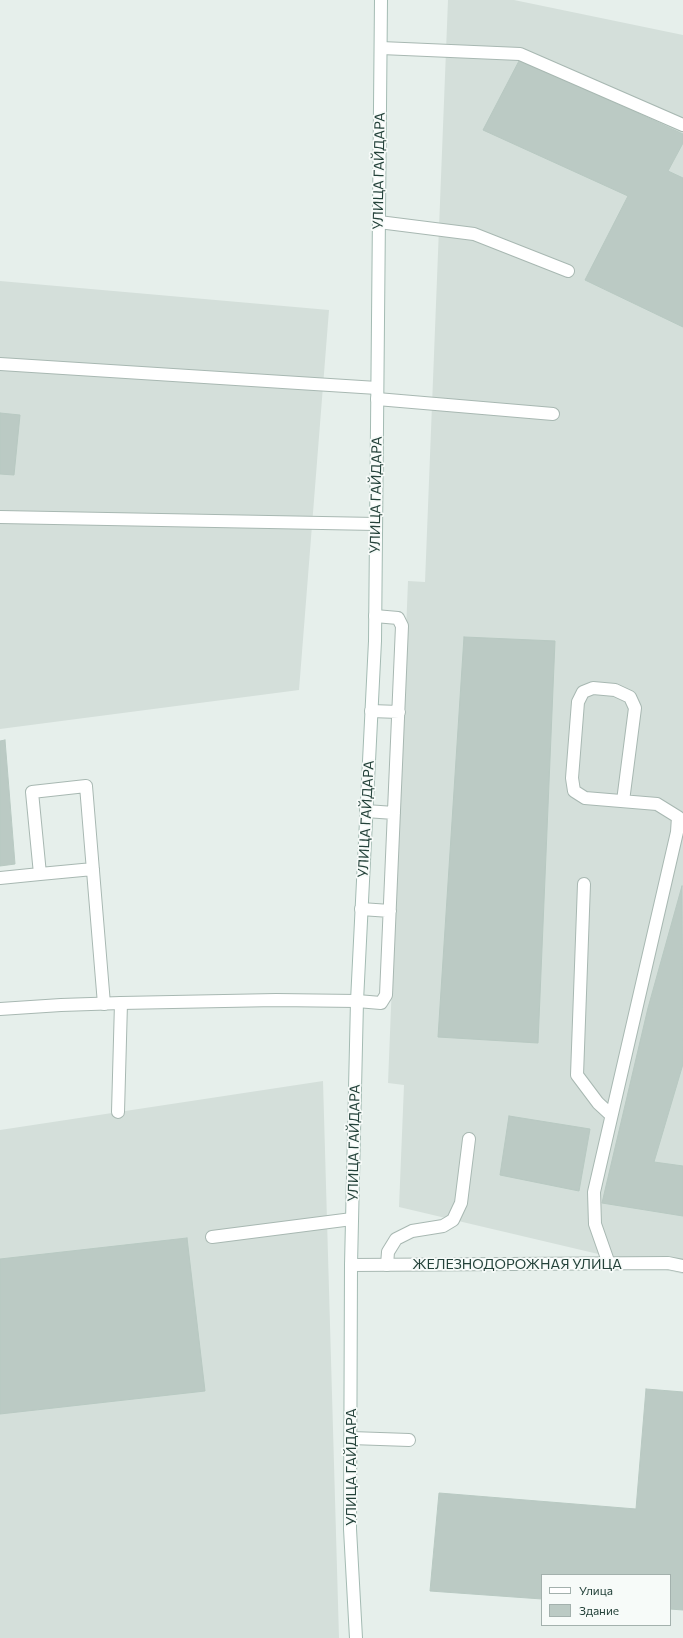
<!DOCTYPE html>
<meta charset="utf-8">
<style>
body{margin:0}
#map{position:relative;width:683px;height:1638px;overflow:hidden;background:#e6efeb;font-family:Commissioner,sans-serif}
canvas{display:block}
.legend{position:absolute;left:541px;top:1574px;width:130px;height:52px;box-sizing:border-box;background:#f7fbf9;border:1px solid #a3b1ad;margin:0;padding:5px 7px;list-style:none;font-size:12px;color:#24423a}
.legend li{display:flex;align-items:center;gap:8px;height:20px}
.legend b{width:20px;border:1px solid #a3b1ad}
</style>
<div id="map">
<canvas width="683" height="1638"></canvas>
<ul class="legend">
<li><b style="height:5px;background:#fff"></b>Улица</li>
<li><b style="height:11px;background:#bbcac4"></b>Здание</li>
</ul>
</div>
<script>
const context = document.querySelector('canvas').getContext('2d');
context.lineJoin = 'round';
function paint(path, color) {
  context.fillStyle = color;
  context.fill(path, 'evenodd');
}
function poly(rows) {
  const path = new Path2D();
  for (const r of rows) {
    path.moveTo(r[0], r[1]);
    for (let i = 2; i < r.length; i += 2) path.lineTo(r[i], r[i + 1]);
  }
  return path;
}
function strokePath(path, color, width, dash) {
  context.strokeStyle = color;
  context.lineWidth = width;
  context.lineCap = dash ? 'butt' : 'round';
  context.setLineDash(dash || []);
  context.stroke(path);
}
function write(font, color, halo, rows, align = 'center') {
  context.font = font + ' Commissioner,sans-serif';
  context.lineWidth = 3.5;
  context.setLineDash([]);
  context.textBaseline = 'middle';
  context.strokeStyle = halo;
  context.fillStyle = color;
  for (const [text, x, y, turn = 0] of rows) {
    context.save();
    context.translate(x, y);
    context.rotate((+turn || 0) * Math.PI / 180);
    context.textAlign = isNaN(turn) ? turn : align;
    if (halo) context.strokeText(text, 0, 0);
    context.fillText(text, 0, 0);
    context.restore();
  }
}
const built = poly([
 [448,0,514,0,683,35,683,1274,399,1207,404,1085,388,1083,408,581,425,582],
 [0,281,329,310,299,690,0,729],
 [323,1081,339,1638,0,1638,0,1130]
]);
const building = poly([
 [520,59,683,134,683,143,668,171,683,178,683,327,585,280,628,196,483,130,520,59],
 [0,413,20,415,14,475,0,474,0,413],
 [464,637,555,641,538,1043,438,1037,464,637],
 [5,740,15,864,0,866,0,741,5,740],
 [682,886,683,1064,654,1162,683,1166,683,1216,602,1203,648,1008,682,886],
 [509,1116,590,1129,579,1191,500,1175,509,1116],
 [187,1238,205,1391,0,1414,0,1259,187,1238],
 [646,1389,683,1392,683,1610,670,1609,670,1575,542,1575,542,1599,430,1591,439,1493,636,1509,646,1389]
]);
const lane = poly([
 [381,48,520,54,683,125],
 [379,222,474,234,568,271],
 [0,364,377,388],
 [377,399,553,414],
 [0,517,376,524],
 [371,711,399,712],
 [366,811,394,813],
 [40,874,93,869],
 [0,878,40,874,32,792,86,786,104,1004],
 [584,884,577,1075,598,1103,611,1115],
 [361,909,390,911],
 [357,1001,381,1003,386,995,402,626,398,618,375,616],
 [118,1112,121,1003],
 [212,1237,352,1219],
 [609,1264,595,1224,594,1192,677,832,678,817,657,804,585,798,574,791,572,778,578,702,583,692,593,688,615,690,630,697,635,708,623,801],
 [387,1265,388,1252,396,1239,412,1231,443,1226,453,1220,461,1203,469,1139],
 [351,1438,409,1440]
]);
const street = poly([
 [0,1009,61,1005,121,1003,276,1000,357,1001],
 [351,1265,668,1263,683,1266]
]);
const secondary = poly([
 [356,1638,350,1529,351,1265,357,1001,375,641,381,0]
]);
const streetNames = [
 ["УЛИЦА ГАЙДАРА",379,171,-89],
 ["УЛИЦА ГАЙДАРА",376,495,-89],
 ["УЛИЦА ГАЙДАРА",366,819,-87],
 ["УЛИЦА ГАЙДАРА",354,1143,-89],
 ["ЖЕЛЕЗНОДОРОЖНАЯ УЛИЦА",517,1264],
 ["УЛИЦА ГАЙДАРА",351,1467,-90]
];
paint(built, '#d4dfda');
paint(building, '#bbcac4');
strokePath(building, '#b8c9c2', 1);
strokePath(lane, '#a8b8b2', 14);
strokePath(street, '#a8b8b2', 14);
strokePath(secondary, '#a4bbb3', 14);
strokePath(lane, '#fff', 12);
strokePath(street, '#fff', 12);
strokePath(secondary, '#fff', 12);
write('14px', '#24423a', '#f7fbf9', streetNames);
</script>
